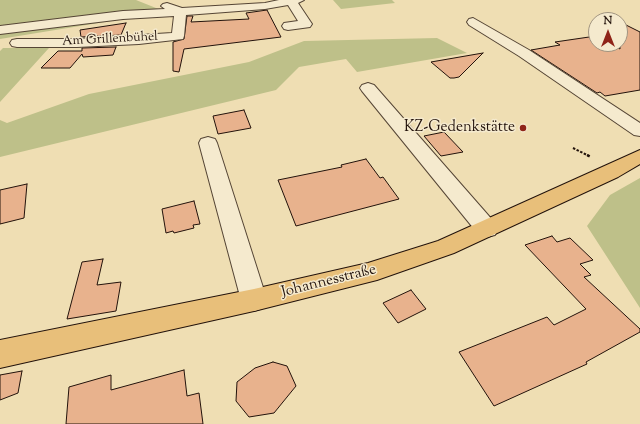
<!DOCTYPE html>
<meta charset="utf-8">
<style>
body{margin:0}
#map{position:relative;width:640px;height:424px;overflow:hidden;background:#efdeb3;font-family:"Sorts Mill Goudy",serif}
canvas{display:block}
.north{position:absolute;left:588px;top:12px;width:40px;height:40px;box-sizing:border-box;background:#f5eace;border:1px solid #a19480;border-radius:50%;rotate:0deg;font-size:11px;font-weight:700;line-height:16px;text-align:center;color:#22120b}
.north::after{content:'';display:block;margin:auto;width:14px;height:18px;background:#8f2418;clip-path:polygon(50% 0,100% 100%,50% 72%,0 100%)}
</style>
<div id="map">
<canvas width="640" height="424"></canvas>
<div class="north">N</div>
</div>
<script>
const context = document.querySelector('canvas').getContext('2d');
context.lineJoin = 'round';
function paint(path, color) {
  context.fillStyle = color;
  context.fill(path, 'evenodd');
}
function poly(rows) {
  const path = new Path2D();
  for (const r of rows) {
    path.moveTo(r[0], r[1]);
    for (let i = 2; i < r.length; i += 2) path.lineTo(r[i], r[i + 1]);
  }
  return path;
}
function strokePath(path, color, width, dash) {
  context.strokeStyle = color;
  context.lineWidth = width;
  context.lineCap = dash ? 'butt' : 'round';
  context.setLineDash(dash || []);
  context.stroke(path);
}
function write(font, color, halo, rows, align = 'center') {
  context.font = font + ' "Sorts Mill Goudy",serif';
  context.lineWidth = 3;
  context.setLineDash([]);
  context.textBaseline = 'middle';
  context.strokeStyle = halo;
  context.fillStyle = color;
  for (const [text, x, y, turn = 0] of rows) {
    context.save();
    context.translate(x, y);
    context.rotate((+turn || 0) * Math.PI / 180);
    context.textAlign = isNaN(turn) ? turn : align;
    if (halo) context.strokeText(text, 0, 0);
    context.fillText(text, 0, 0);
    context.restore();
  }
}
const green = poly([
 [0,0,136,0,166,12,0,39],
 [333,0,392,0,395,3,341,9],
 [437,38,467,53,357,72,346,59,299,67,276,90,0,157,0,120,7,123,89,94,249,62,304,41],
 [3,48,49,48,0,102,0,51],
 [640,178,640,308,587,226,610,195]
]);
const building = poly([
 [267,10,281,37,184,49,179,72,173,71,173,42,184,39,187,16,193,16,191,22,249,19,246,13,267,10],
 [620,22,640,32,640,90,605,96,600,92,597,93,531,50,560,45,555,42,596,36,596,44,611,44,620,49,620,22],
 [126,23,121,35,81,37,80,30,126,23],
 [116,47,113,55,83,57,82,54,70,68,41,68,58,51,82,51,82,48,116,47],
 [483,53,459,77,454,78,450,78,431,62,483,53],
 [244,110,251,128,218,134,213,116,244,110],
 [444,132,463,152,441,156,424,136,444,132],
 [366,159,380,178,383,177,399,199,296,226,278,180,342,167,341,165,366,159],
 [27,184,24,218,0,224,0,190,27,184],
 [194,201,200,224,193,225,194,228,174,233,173,231,166,233,162,209,194,201],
 [552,236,557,242,570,238,593,260,580,264,591,275,584,277,640,329,640,332,586,362,587,364,494,406,459,352,547,317,554,325,586,309,525,245,552,236],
 [103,259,97,285,121,282,116,311,67,319,82,262,103,259],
 [411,290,426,309,398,323,383,303,411,290],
 [273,362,287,366,296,386,274,413,249,417,236,401,237,382,255,368,273,362],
 [184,370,187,396,199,393,203,424,66,424,69,387,111,375,111,390,184,370],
 [22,371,18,393,0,400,0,375,22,371]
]);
const pathFar1 = poly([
 [573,148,589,156]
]);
const path = poly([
 [587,155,591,157]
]);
const minor = poly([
 [279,0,304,0,298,3,312,24,310,27,288,30,284,29,282,26,284,23,298,21,288,5,265,9,186,15,184,36,183,39,139,44,77,47,17,47,12,46,10,43,12,40,17,39,77,39,172,33,174,16,123,19,0,34,0,26,123,11,165,9,161,6,163,4,167,3,182,8,265,3,279,0],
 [473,18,529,50,640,123,640,136,634,135,519,56,469,25,467,22,469,19,473,18],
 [368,83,374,85,495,223,498,229,495,235,487,237,479,235,362,91,360,88,362,85,368,83],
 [208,137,215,139,217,143,267,300,263,308,254,311,245,308,241,300,199,143,201,139,208,137]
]);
const major = poly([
 [640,150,640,164,618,177,454,253,377,280,254,311,0,368,0,340,254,289,368,263,438,241,640,150]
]);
const markers = [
 [523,128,4,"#8f2418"]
];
const farStreetnames = [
 ["Am Grillenbühel",110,40,-3]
];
const poiNames = [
 ["KZ-Gedenkstätte",515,128]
];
const streetNames = [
 ["Johannesstraße",329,282,-14]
];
paint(green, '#bec089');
paint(building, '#e8b28d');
strokePath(building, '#22120b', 1);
strokePath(minor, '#554535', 2);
strokePath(major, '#22120b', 2);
strokePath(pathFar1, '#22120b', 2, [2.5, 1.5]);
strokePath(path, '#22120b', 2.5, [3, 2]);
paint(minor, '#f5eace');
paint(major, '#e8bf7a');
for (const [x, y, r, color] of markers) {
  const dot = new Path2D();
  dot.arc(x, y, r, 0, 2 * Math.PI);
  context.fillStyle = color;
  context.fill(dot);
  strokePath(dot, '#f5eace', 1.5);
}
write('13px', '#22120b', '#f5eace', farStreetnames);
write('15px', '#22120b', '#f5eace', poiNames, 'right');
write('15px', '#22120b', '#f5eace', streetNames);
</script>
